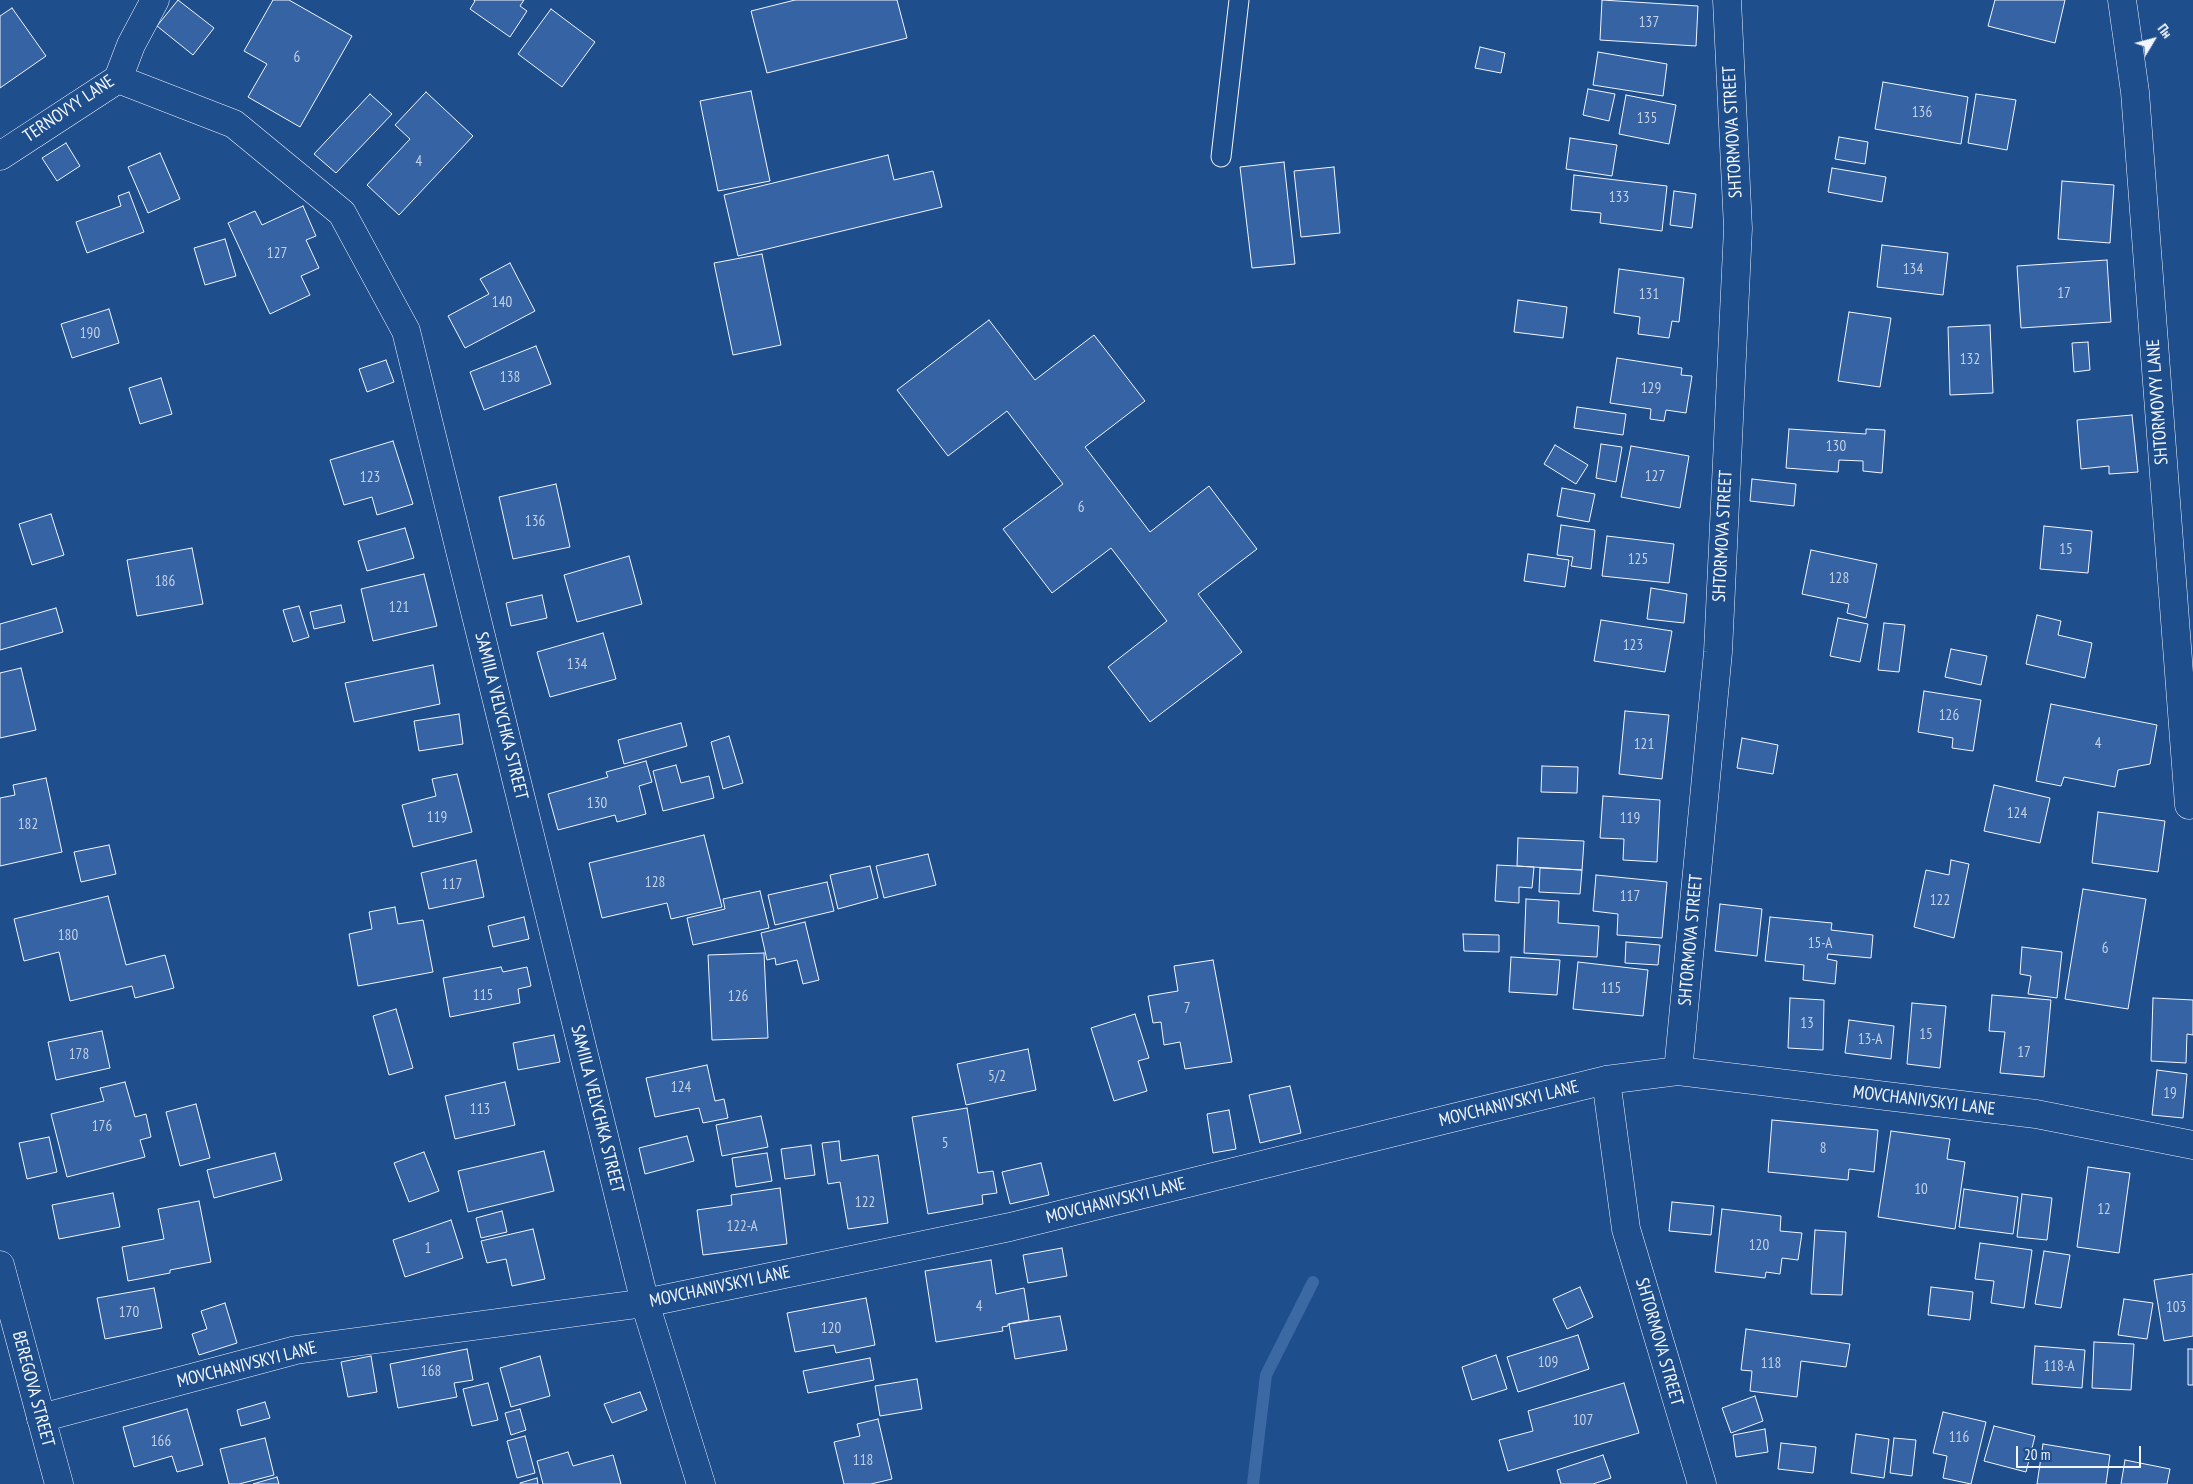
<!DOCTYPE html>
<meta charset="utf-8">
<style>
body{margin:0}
#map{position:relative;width:2193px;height:1484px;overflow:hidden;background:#1f4e8c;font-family:"PT Sans Narrow",sans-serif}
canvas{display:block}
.north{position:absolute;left:2128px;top:15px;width:50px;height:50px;-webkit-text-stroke:4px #1f4e8c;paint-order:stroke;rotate:53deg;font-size:14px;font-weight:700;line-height:20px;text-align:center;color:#f2f6ff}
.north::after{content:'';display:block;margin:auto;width:18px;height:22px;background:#f2f6ff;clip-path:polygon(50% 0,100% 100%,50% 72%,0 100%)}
.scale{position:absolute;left:2016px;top:1446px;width:125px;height:22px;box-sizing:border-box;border:2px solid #f2f6ff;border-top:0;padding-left:6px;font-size:15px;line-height:18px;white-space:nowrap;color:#f2f6ff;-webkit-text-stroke:4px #1f4e8c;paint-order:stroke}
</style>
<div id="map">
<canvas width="2193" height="1484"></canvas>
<div class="north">Пн</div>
<div class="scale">20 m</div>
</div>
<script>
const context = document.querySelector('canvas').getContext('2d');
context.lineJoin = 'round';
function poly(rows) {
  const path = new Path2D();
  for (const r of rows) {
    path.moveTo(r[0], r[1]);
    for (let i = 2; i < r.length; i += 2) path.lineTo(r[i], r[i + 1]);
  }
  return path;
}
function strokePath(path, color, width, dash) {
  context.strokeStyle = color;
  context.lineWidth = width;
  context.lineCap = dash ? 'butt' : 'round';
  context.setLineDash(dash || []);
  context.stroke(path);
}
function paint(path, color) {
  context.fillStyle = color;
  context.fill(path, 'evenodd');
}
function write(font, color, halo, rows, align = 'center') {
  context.font = font + ' "PT Sans Narrow",sans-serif';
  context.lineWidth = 4;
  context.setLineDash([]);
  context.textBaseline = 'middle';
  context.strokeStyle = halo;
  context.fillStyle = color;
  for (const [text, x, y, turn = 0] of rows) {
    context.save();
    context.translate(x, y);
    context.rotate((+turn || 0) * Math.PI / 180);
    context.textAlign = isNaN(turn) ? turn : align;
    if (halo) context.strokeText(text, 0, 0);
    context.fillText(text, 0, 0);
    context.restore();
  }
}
const stream = poly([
 [1253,1484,1266,1375,1313,1282]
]);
const building = poly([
 [178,0,214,28,193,55,157,26,178,0],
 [273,0,289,0,352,36,300,127,248,97,267,64,244,51,273,0],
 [474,0,524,0,520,6,527,11,510,37,470,9,475,1,474,0],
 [795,0,897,0,907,38,767,73,751,11,795,0],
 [1602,0,1698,6,1696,46,1600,40,1602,0],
 [1995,0,2065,0,2055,43,1988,26,1995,0],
 [12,8,46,56,0,88,0,16,12,8],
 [551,9,595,42,562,87,518,54,551,9],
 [1480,47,1505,53,1501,73,1475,68,1480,47],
 [1598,52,1667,64,1663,96,1593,85,1598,52],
 [1883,82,1968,97,1961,144,1875,129,1883,82],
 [1588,89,1615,94,1609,121,1583,115,1588,89],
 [751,91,770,181,718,191,700,101,751,91],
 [426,92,473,136,399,215,367,185,410,139,395,125,426,92],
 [370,94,392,114,336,173,314,154,370,94],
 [1976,94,2016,100,2007,150,1968,143,1976,94],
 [1626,95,1676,105,1669,144,1619,134,1626,95],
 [1839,137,1868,142,1865,164,1835,159,1839,137],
 [1570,138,1617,145,1612,176,1566,169,1570,138],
 [66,143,80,166,57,181,42,158,66,143],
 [160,153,180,199,148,213,128,167,160,153],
 [888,155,894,180,933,171,942,207,738,256,724,195,888,155],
 [1284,162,1295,264,1252,268,1240,167,1284,162],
 [1334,167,1340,233,1301,237,1294,171,1334,167],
 [1832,168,1886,177,1882,202,1828,192,1832,168],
 [1574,175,1667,186,1662,231,1600,223,1601,213,1571,210,1574,175],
 [2062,181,2114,185,2110,243,2058,239,2062,181],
 [1674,191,1696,194,1692,228,1670,225,1674,191],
 [129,192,144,232,87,253,76,222,121,206,118,196,129,192],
 [303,206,316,236,306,240,319,268,301,276,310,295,270,314,228,223,255,211,262,225,303,206],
 [225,239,236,276,205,285,194,248,225,239],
 [1882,245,1948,253,1943,295,1877,287,1882,245],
 [762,254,781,345,733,355,714,263,762,254],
 [2107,260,2111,322,2021,328,2017,266,2107,260],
 [510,263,535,311,465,348,448,316,489,294,480,279,510,263],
 [1619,269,1684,278,1679,322,1672,321,1669,338,1638,334,1640,317,1614,313,1619,269],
 [1518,300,1567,307,1563,338,1514,332,1518,300],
 [109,309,119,343,72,358,61,324,109,309],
 [1849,312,1891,318,1880,387,1838,381,1849,312],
 [989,320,1035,380,1094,335,1145,401,1085,447,1150,532,1209,486,1257,549,1198,594,1242,652,1150,722,1108,667,1167,621,1111,548,1052,593,1003,529,1063,484,1007,411,948,456,897,390,989,320],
 [1990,325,1993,393,1950,395,1948,327,1990,325],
 [2088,342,2090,370,2074,372,2072,343,2088,342],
 [536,346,551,384,484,410,470,372,536,346],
 [1617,358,1682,368,1681,375,1692,376,1686,413,1666,410,1664,421,1650,419,1651,409,1610,403,1617,358],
 [386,360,394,382,367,392,359,369,386,360],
 [161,378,172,414,140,424,129,388,161,378],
 [1577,407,1626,414,1623,435,1574,428,1577,407],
 [2132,415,2138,472,2109,474,2109,466,2081,469,2077,420,2132,415],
 [1789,429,1866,434,1866,429,1885,430,1882,473,1863,471,1863,461,1839,460,1838,472,1786,468,1789,429],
 [393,441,413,504,377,515,372,497,344,505,330,460,393,441],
 [1601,444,1622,447,1616,482,1596,478,1601,444],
 [1555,445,1588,465,1576,484,1544,464,1555,445],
 [1631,446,1689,456,1680,508,1621,497,1631,446],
 [1752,479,1796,484,1794,506,1750,501,1752,479],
 [556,484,570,547,513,559,499,497,556,484],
 [1562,488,1595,494,1589,522,1557,516,1562,488],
 [51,514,64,555,32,565,19,524,51,514],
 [1561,525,1595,530,1591,569,1571,566,1573,557,1557,555,1561,525],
 [2044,526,2092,531,2088,573,2040,569,2044,526],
 [405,528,414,558,367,571,358,541,405,528],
 [1607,536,1674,544,1669,583,1602,576,1607,536],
 [192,548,203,604,137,616,127,560,192,548],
 [1811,550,1877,564,1866,618,1847,613,1849,604,1802,594,1811,550],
 [1528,554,1569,560,1565,587,1524,581,1528,554],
 [629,556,642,604,577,622,564,575,629,556],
 [424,574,437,626,373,641,361,589,424,574],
 [1651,588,1687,594,1684,623,1647,619,1651,588],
 [542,595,547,618,511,626,506,603,542,595],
 [341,605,345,622,314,629,310,612,341,605],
 [299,606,309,637,293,642,283,610,299,606],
 [56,608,63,632,0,650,0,624,56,608],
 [2037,615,2061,621,2058,635,2092,643,2085,678,2026,664,2037,615],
 [1838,618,1868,624,1860,662,1830,656,1838,618],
 [1601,620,1672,631,1665,672,1594,661,1601,620],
 [1884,623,1905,625,1899,672,1878,670,1884,623],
 [603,633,616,679,550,697,537,652,603,633],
 [1951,649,1987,656,1981,685,1945,677,1951,649],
 [433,665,440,704,354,722,345,683,433,665],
 [21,668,36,730,0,738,0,673,21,668],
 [1924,691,1981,700,1973,751,1952,748,1953,738,1918,732,1924,691],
 [2051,704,2157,725,2150,764,2118,770,2115,787,2064,777,2061,786,2036,781,2051,704],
 [1625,711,1669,715,1662,779,1619,774,1625,711],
 [459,714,463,744,419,751,414,721,459,714],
 [681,723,687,746,624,764,618,740,681,723],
 [729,736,743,783,723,789,711,742,729,736],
 [1742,738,1778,745,1773,774,1737,768,1742,738],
 [646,761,652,782,639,786,646,814,617,822,615,815,558,830,548,794,608,777,606,772,646,761],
 [676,765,681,783,709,776,714,798,663,811,653,771,676,765],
 [1542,766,1578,767,1577,793,1541,792,1542,766],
 [457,774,472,832,413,847,402,805,436,796,432,779,457,774],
 [46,778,62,852,0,866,0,798,15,795,13,785,46,778],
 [1994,785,2050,798,2040,843,1984,831,1994,785],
 [1603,796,1660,800,1657,862,1623,860,1624,839,1600,838,1603,796],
 [2098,812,2165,821,2158,872,2092,863,2098,812],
 [704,835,722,907,671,919,667,903,602,918,589,863,704,835],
 [1518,838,1584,841,1582,870,1517,866,1518,838],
 [109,845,116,874,81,882,74,852,109,845],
 [928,854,936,885,884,898,876,866,928,854],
 [476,860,484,897,429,909,421,873,476,860],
 [1951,860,1969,864,1954,938,1914,927,1926,870,1949,875,1951,860],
 [1497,865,1534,867,1532,888,1519,887,1519,903,1495,901,1497,865],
 [870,866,878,898,838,909,830,875,870,866],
 [1540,868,1582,870,1580,894,1539,892,1540,868],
 [1596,875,1667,882,1662,938,1617,935,1618,914,1593,911,1596,875],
 [827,882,834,911,775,925,768,895,827,882],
 [2083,889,2146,899,2128,1009,2065,999,2083,889],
 [760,891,769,928,693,945,687,918,725,909,723,899,760,891],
 [108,896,126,965,165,955,174,988,135,998,132,986,70,1001,59,952,24,961,14,919,108,896],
 [1526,899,1559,901,1558,923,1599,926,1597,957,1524,953,1526,899],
 [1720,904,1762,909,1757,956,1715,951,1720,904],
 [395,907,398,924,423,920,433,972,358,986,349,934,372,929,369,912,395,907],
 [524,917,529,939,493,947,488,926,524,917],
 [1770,917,1832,923,1831,930,1873,935,1871,958,1828,954,1827,959,1837,961,1835,984,1803,980,1804,965,1765,961,1770,917],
 [805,922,819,980,803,984,797,960,776,965,775,958,767,960,761,933,805,922],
 [1463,934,1499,935,1499,952,1464,951,1463,934],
 [1626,942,1660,945,1658,965,1625,963,1626,942],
 [2022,947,2062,952,2057,998,2028,994,2031,976,2020,974,2022,947],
 [764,953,768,1038,712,1040,708,955,764,953],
 [1511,957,1560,960,1557,995,1509,992,1511,957],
 [1213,960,1232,1062,1185,1069,1180,1042,1164,1045,1161,1022,1153,1023,1148,996,1178,991,1174,966,1213,960],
 [1578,962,1648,970,1643,1016,1573,1009,1578,962],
 [501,967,503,972,527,967,531,986,518,989,520,1003,450,1017,443,978,501,967],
 [1992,995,2051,1000,2044,1077,2000,1073,2005,1032,1989,1031,1992,995],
 [1790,998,1824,1000,1823,1050,1788,1048,1790,998],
 [2153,998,2193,1000,2193,1035,2187,1034,2186,1063,2151,1061,2153,998],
 [1912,1003,1946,1006,1940,1068,1907,1064,1912,1003],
 [396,1009,413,1068,389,1075,373,1016,396,1009],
 [1135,1014,1149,1058,1138,1061,1147,1091,1114,1101,1091,1028,1135,1014],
 [1849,1020,1894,1026,1891,1059,1845,1053,1849,1020],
 [102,1031,110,1068,56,1080,48,1042,102,1031],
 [554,1035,560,1062,518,1070,513,1043,554,1035],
 [1028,1049,1036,1090,966,1105,957,1064,1028,1049],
 [707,1065,715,1101,724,1099,728,1118,703,1123,699,1108,655,1117,646,1078,707,1065],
 [2157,1070,2187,1074,2183,1118,2152,1115,2157,1070],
 [125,1082,135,1117,146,1114,151,1137,140,1140,145,1157,67,1177,51,1114,104,1101,100,1088,125,1082],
 [505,1082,515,1125,455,1139,445,1096,505,1082],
 [1290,1086,1301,1133,1260,1143,1249,1095,1290,1086],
 [196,1104,210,1158,180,1166,166,1112,196,1104],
 [967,1108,978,1173,993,1171,997,1193,982,1195,983,1204,928,1214,912,1117,967,1108],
 [1229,1110,1236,1149,1213,1153,1207,1114,1229,1110],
 [761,1116,768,1147,722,1156,716,1125,761,1116],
 [1772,1120,1878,1130,1874,1172,1849,1169,1848,1180,1768,1172,1772,1120],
 [1891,1131,1950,1139,1947,1159,1965,1162,1955,1229,1878,1217,1891,1131],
 [687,1136,694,1161,645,1174,639,1148,687,1136],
 [49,1137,57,1172,27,1179,19,1143,49,1137],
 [839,1141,841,1161,878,1155,888,1223,848,1229,840,1182,828,1184,822,1143,839,1141],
 [811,1145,815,1175,785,1179,781,1149,811,1145],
 [544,1151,554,1191,468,1212,458,1171,544,1151],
 [424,1152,439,1191,409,1202,394,1163,424,1152],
 [275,1153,282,1180,214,1198,207,1170,275,1153],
 [767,1153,772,1181,736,1187,732,1158,767,1153],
 [1041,1163,1049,1195,1010,1204,1002,1172,1041,1163],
 [2088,1167,2130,1173,2119,1253,2077,1247,2088,1167],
 [780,1188,787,1244,703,1255,697,1210,732,1205,731,1195,780,1188],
 [1964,1189,2018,1197,2013,1234,1959,1227,1964,1189],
 [113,1193,120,1227,59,1239,52,1205,113,1193],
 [2022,1194,2052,1198,2047,1240,2017,1237,2022,1194],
 [199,1201,211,1262,170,1270,170,1273,128,1281,122,1247,164,1239,158,1209,199,1201],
 [1672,1202,1714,1206,1711,1235,1669,1231,1672,1202],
 [1722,1209,1781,1216,1780,1231,1802,1233,1798,1260,1782,1258,1780,1274,1766,1272,1765,1278,1715,1272,1722,1209],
 [502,1211,507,1232,481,1238,476,1218,502,1211],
 [451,1220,463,1258,405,1277,393,1240,451,1220],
 [533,1229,545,1279,512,1286,506,1259,487,1263,481,1241,533,1229],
 [1815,1230,1846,1232,1842,1295,1811,1294,1815,1230],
 [1980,1243,2032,1250,2024,1308,1991,1303,1994,1281,1975,1279,1980,1243],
 [1062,1248,1067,1276,1028,1283,1023,1255,1062,1248],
 [2044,1251,2070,1255,2061,1308,2035,1304,2044,1251],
 [991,1260,996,1294,1024,1288,1029,1320,1008,1324,1008,1326,1002,1327,1003,1331,936,1342,925,1271,991,1260],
 [2193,1274,2193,1336,2164,1341,2154,1280,2193,1274],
 [1580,1287,1593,1317,1567,1329,1553,1299,1580,1287],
 [1931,1287,1973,1292,1970,1320,1928,1315,1931,1287],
 [154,1288,162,1328,105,1339,97,1298,154,1288],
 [866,1298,875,1345,836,1353,834,1345,795,1352,787,1313,866,1298],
 [2124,1299,2153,1303,2147,1339,2118,1335,2124,1299],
 [225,1303,237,1343,199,1355,192,1334,207,1329,201,1311,225,1303],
 [1060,1316,1067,1350,1015,1359,1009,1324,1060,1316],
 [1746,1329,1850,1344,1846,1367,1801,1361,1797,1397,1750,1391,1752,1371,1741,1370,1746,1329],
 [1578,1335,1589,1369,1518,1392,1507,1357,1578,1335],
 [2094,1342,2134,1344,2131,1390,2092,1388,2094,1342],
 [2035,1346,2085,1350,2082,1388,2032,1384,2035,1346],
 [467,1349,473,1380,454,1383,457,1397,398,1408,390,1364,467,1349],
 [2188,1349,2193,1349,2193,1385,2188,1385,2188,1349],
 [1496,1355,1507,1389,1472,1400,1462,1367,1496,1355],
 [371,1356,377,1392,348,1397,341,1362,371,1356],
 [540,1356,550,1396,511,1407,500,1368,540,1356],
 [870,1358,874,1380,808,1393,803,1371,870,1358],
 [917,1379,922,1409,880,1416,875,1386,917,1379],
 [488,1383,498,1420,472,1426,463,1389,488,1383],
 [1624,1383,1639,1433,1508,1471,1499,1440,1533,1431,1528,1411,1624,1383],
 [640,1392,647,1410,612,1423,604,1404,640,1392],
 [1755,1396,1763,1421,1731,1433,1722,1408,1755,1396],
 [265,1402,270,1418,241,1426,237,1410,265,1402],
 [187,1409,203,1465,177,1472,172,1456,134,1467,123,1427,187,1409],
 [520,1409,526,1430,511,1435,505,1413,520,1409],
 [1943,1412,1986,1422,1971,1484,1943,1478,1947,1456,1933,1453,1943,1412],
 [878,1419,892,1479,871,1484,844,1484,834,1442,860,1436,857,1424,878,1419],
 [1994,1426,2035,1436,2026,1472,1984,1461,1994,1426],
 [1765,1429,1768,1452,1736,1457,1733,1435,1765,1429],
 [1856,1434,1889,1439,1884,1478,1851,1473,1856,1434],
 [525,1436,535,1473,517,1478,507,1441,525,1436],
 [265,1438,274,1475,239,1484,229,1484,220,1449,265,1438],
 [1894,1438,1916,1440,1912,1476,1890,1473,1894,1438],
 [1781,1443,1816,1447,1813,1473,1778,1469,1781,1443],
 [2043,1444,2110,1455,2106,1484,2037,1484,2043,1444],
 [568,1452,573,1466,613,1455,621,1484,543,1484,537,1461,568,1452],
 [1603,1455,1611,1478,1593,1484,1561,1484,1557,1470,1603,1455],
 [2125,1460,2170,1469,2167,1484,2121,1484,2125,1460],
 [277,1477,279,1484,253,1484,277,1477],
 [537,1478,538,1484,520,1484,520,1483,537,1478]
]);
const service = poly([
 [1221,157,1239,0]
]);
const minor = poly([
 [2122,0,2135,92,2189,805],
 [118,79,234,124,342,213,406,331,645,1303,701,1484],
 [0,156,118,79,131,45,155,0],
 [1678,1071,1718,652,1738,228,1727,0],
 [1606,1080,1626,1229,1702,1484],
 [41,1418,296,1350,645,1303,1010,1227,1606,1080,1678,1071,2036,1114,2193,1145]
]);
const tertiary = poly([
 [0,1265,59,1484]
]);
const numberNames = [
 ["137",1649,23],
 ["6",297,58],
 ["136",1922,113],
 ["135",1647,119],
 ["4",419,162],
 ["133",1619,198],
 ["127",277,254],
 ["134",1913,270],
 ["17",2064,294],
 ["131",1649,295],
 ["140",502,303],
 ["190",90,334],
 ["132",1970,360],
 ["138",510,378],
 ["129",1651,389],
 ["130",1836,447],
 ["127",1655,477],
 ["123",370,478],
 ["6",1081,508],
 ["136",535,522],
 ["15",2066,550],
 ["125",1638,560],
 ["128",1839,579],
 ["186",165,582],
 ["121",399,608],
 ["123",1633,646],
 ["134",577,665],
 ["126",1949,716],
 ["4",2098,744],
 ["121",1644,745],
 ["130",597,804],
 ["124",2017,814],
 ["119",437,818],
 ["119",1630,819],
 ["182",28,825],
 ["128",655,883],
 ["117",452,885],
 ["117",1630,897],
 ["122",1940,901],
 ["180",68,936],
 ["15-А",1820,944],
 ["6",2105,949],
 ["115",1611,989],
 ["115",483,996],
 ["126",738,997],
 ["7",1187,1009],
 ["13",1807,1024],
 ["15",1926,1035],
 ["13-А",1870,1040],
 ["17",2024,1053],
 ["178",79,1055],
 ["5/2",997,1077],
 ["124",681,1088],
 ["19",2170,1094],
 ["113",480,1110],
 ["176",102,1127],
 ["5",945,1144],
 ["8",1823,1149],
 ["10",1921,1190],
 ["122",865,1203],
 ["12",2104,1210],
 ["122-А",742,1227],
 ["120",1759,1246],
 ["1",428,1249],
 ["4",979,1307],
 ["103",2176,1308],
 ["170",129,1313],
 ["120",831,1329],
 ["109",1548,1363],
 ["118",1771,1364],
 ["118-А",2059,1367],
 ["168",431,1372],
 ["107",1583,1421],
 ["116",1959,1438],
 ["166",161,1442],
 ["118",863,1461]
];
const streetNames = [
 ["TERNOVYY LANE",69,109,-34],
 ["SHTORMOVA STREET",1733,132,-93],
 ["SHTORMOVYY LANE",2158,402,-94],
 ["SHTORMOVA STREET",1723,536,-87],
 ["SAMIILA VELYCHKA STREET",501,716,76],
 ["SHTORMOVA STREET",1691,940,-85],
 ["MOVCHANIVSKYI LANE",1924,1101,7],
 ["MOVCHANIVSKYI LANE",1509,1104,-14],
 ["SAMIILA VELYCHKA STREET",597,1109,76],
 ["MOVCHANIVSKYI LANE",1116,1201,-14],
 ["MOVCHANIVSKYI LANE",720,1287,-12],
 ["SHTORMOVA STREET",1659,1342,74],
 ["MOVCHANIVSKYI LANE",247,1365,-14],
 ["BEREGOVA STREET",33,1389,75]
];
strokePath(stream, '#3b69a3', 12);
paint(building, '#3563a3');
strokePath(building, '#f2f6ff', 1);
strokePath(service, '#f2f6ff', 21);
strokePath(minor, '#f2f6ff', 29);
strokePath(tertiary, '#f2f6ff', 29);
strokePath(service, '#1f4e8c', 19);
strokePath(minor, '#1f4e8c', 28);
strokePath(tertiary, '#1f4e8c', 28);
write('15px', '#c3d1e8', null, numberNames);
write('18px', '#f2f6ff', '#1f4e8c', streetNames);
</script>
